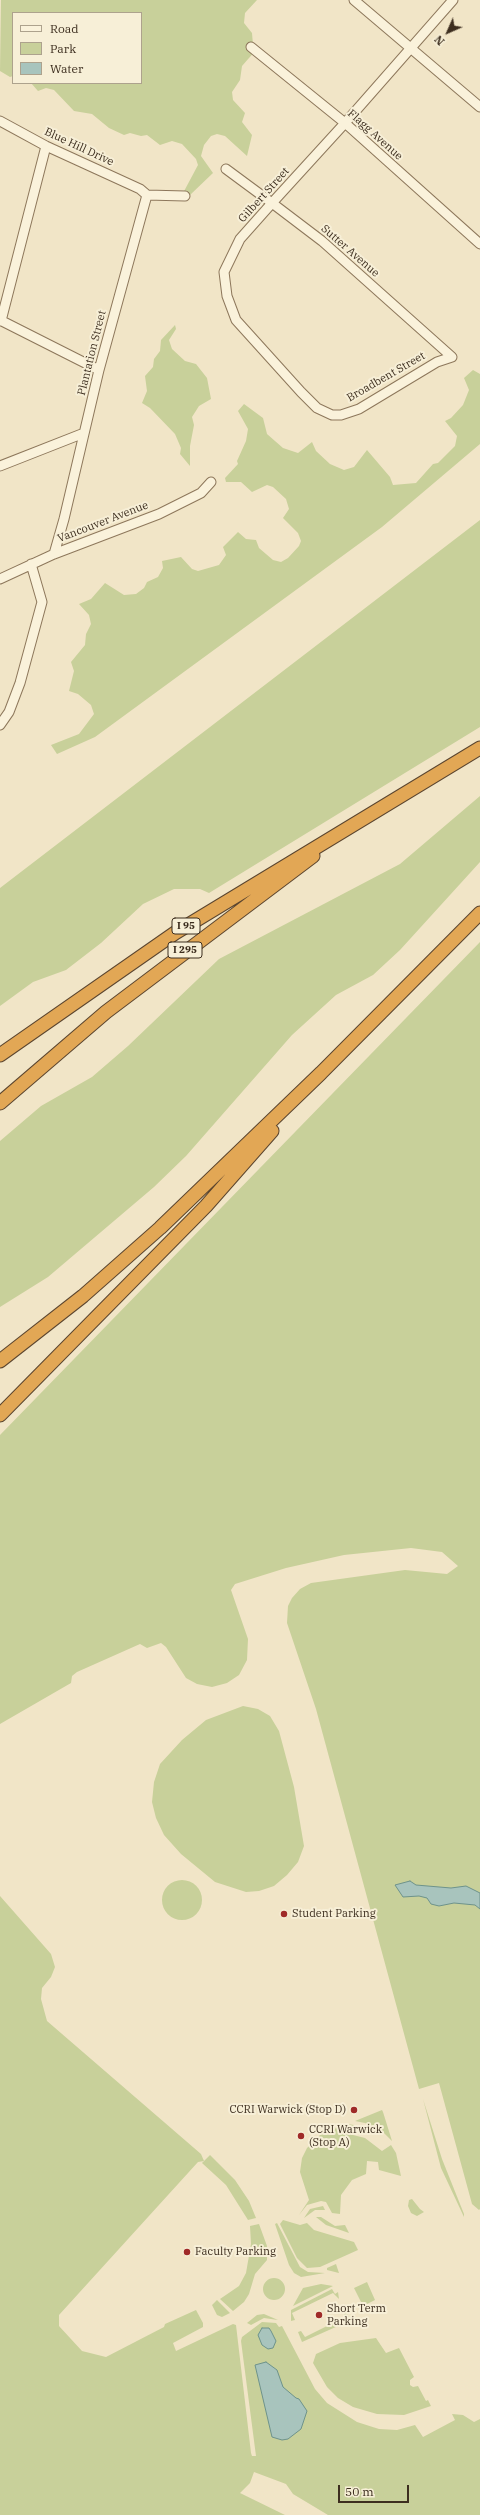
<!DOCTYPE html>
<style>
body{margin:0}
#map{position:relative;width:480px;height:2515px;overflow:hidden;background:#f1e5c7;font-family:"IBM Plex Serif",serif}
canvas{display:block}
.legend{position:absolute;left:12px;top:12px;width:130px;height:72px;box-sizing:border-box;background:#f7efd7;border:1px solid #ada28d;margin:0;padding:5px 7px;list-style:none;font-size:12px;color:#3d2e1f}
.legend li{display:flex;align-items:center;gap:8px;height:20px}
.legend b{width:20px;border:1px solid #ada28d}
.north{position:absolute;left:428px;top:12px;width:40px;height:40px;-webkit-text-stroke:3px #f7efd7;paint-order:stroke;rotate:225deg;font-size:11px;font-weight:700;line-height:16px;text-align:center;color:#3d2e1f}
.north::after{content:'';display:block;margin:auto;width:14px;height:18px;background:#3d2e1f;clip-path:polygon(50% 0,100% 100%,50% 72%,0 100%)}
.scale{position:absolute;left:338px;top:2485px;width:71px;height:18px;box-sizing:border-box;border:2px solid #3d2e1f;border-top:0;padding-left:5px;font-size:12px;line-height:14px;white-space:nowrap;color:#3d2e1f;-webkit-text-stroke:3px #f7efd7;paint-order:stroke}
</style>
<div id="map">
<canvas width="480" height="2515"></canvas>
<ul class="legend">
<li><b style="height:5px;background:#faf2db"></b>Road</li>
<li><b style="height:11px;background:#c8d09a"></b>Park</li>
<li><b style="height:11px;background:#a8c4bd"></b>Water</li>
</ul>
<div class="north">N</div>
<div class="scale">50 m</div>
</div>
<script>
const context = document.querySelector('canvas').getContext('2d');
context.lineJoin = 'round';
function paint(path, color) {
  context.fillStyle = color;
  context.fill(path, 'evenodd');
}
function poly(rows) {
  const path = new Path2D();
  for (const r of rows) {
    if (r.length === 3) {
      path.moveTo(r[0] + r[2], r[1]);
      path.arc(r[0], r[1], r[2], 0, 2 * Math.PI);
      continue;
    }
    path.moveTo(r[0], r[1]);
    for (let i = 2; i < r.length; i += 2) path.lineTo(r[i], r[i + 1]);
  }
  return path;
}
function strokePath(path, color, width, dash) {
  context.strokeStyle = color;
  context.lineWidth = width;
  context.lineCap = dash ? 'butt' : 'round';
  context.setLineDash(dash || []);
  context.stroke(path);
}
function write(font, color, halo, rows, align = 'center') {
  context.font = font + ' "IBM Plex Serif",serif';
  context.lineWidth = 4;
  context.setLineDash([]);
  context.textBaseline = 'middle';
  context.strokeStyle = halo;
  context.fillStyle = color;
  for (const [text, x, y, turn = 0] of rows) {
    context.save();
    context.translate(x, y);
    context.rotate((+turn || 0) * Math.PI / 180);
    context.textAlign = isNaN(turn) ? turn : align;
    if (halo) context.strokeText(text, 0, 0);
    context.fillText(text, 0, 0);
    context.restore();
  }
}
const green = poly([
 [1,0,257,0,245,13,244,23,252,33,253,45,256,50,242,66,240,80,232,92,233,100,245,113,242,122,252,135,247,156,225,136,217,134,211,136,204,145,201,156,213,173,190,195,182,195,198,165,196,159,182,144,172,141,160,145,147,135,141,136,130,133,124,135,109,128,92,114,74,111,54,90,46,88,38,91,31,83,141,83,141,13,13,13,13,76,10,77,0,71],
 [175,325,176,329,169,340,172,349,185,361,196,364,207,378,211,399,199,406,192,417,194,425,190,446,190,466,180,454,181,448,175,434,150,408,142,403,147,391,145,376,153,367,154,359,160,351,161,340],
 [473,370,480,374,480,444,382,527,95,737,57,754,51,745,79,734,94,714,91,705,78,694,69,691,74,671,71,662,85,645,86,634,91,624,89,615,79,604,91,599,105,583,124,595,136,594,144,588,147,582,158,577,163,568,162,561,181,557,192,569,198,571,219,565,226,555,223,547,238,532,246,539,256,540,259,548,273,560,281,562,288,558,299,546,301,541,298,533,283,518,289,509,286,499,273,487,267,485,252,492,241,482,226,482,225,478,238,464,237,461,246,441,248,429,238,411,244,404,263,418,267,434,283,448,298,453,312,442,316,451,330,464,344,470,354,467,367,450,390,477,393,485,416,483,433,464,438,463,455,446,457,436,445,421,451,418,463,405,469,390,464,378],
 [480,520,480,727,209,893,200,889,174,889,143,904,101,943,66,970,33,982,0,1006,0,888],
 [480,796,480,862,400,950,373,975,336,995,292,1035,186,1156,154,1187,48,1277,0,1307,0,1141,41,1106,92,1077,128,1046,219,959,400,864],
 [480,942,480,2209,479,2210,472,2204,439,2083,419,2089,316,1709,287,1623,288,1606,292,1598,300,1589,311,1583,405,1570,447,1574,458,1566,442,1552,411,1548,344,1555,286,1568,235,1584,231,1590,248,1639,247,1660,239,1675,227,1683,212,1687,197,1684,186,1678,166,1647,161,1643,147,1648,140,1644,77,1672,72,1676,71,1683,0,1724,0,1435],
 [243,1706,258,1709,270,1716,279,1731,294,1787,304,1846,298,1862,287,1875,274,1886,259,1891,246,1892,215,1882,181,1854,164,1835,156,1818,152,1802,154,1782,160,1764,182,1740,206,1720],
 [182,1900,20],
 [0,1896,51,1954,55,1967,51,1977,42,1988,41,1999,47,2021,201,2154,204,2161,210,2155,235,2180,249,2201,256,2218,248,2220,226,2185,202,2163,204,2161,198,2162,59,2315,59,2326,82,2351,106,2357,164,2327,165,2324,196,2310,203,2323,203,2327,173,2343,176,2351,233,2324,236,2325,251,2453,252,2456,256,2456,241,2341,242,2337,262,2322,276,2323,279,2327,282,2326,315,2389,327,2403,357,2422,379,2429,397,2430,415,2425,423,2437,455,2420,452,2414,463,2415,474,2422,480,2419,480,2515,328,2515,293,2494,286,2484,254,2472,250,2483,240,2493,285,2515,0,2515],
 [423,2099,442,2159,464,2214,464,2217,441,2168],
 [382,2110,383,2112,392,2141,382,2131,365,2123,355,2121],
 [347,2124,354,2125,353,2135,365,2138,382,2151,391,2145,396,2153,401,2176,379,2170,378,2162,367,2161,366,2174,352,2180,341,2195,340,2214,332,2213,326,2202,321,2201,307,2205,299,2215,309,2200,300,2172,302,2158,307,2148,321,2134],
 [412,2199,420,2209,424,2212,417,2216,411,2213,408,2206,409,2200],
 [323,2206,325,2210,315,2210,304,2218,310,2209],
 [316,2217,321,2217,335,2226,345,2225,349,2233,326,2225],
 [283,2220,300,2225,307,2223,314,2230,354,2242,358,2250,320,2267,307,2268,297,2258,280,2224],
 [277,2223,300,2267,308,2272,325,2273,301,2277,294,2273,289,2265,275,2224],
 [259,2224,267,2246,267,2260,255,2274,249,2294,244,2302,233,2311,220,2299,239,2286,246,2273,251,2244,250,2226],
 [336,2264,339,2273,327,2270,327,2268],
 [274,2289,11],
 [367,2282,375,2300,363,2306,354,2288],
 [321,2284,333,2286,293,2306,303,2288],
 [332,2289,335,2294,338,2292,339,2299,333,2293,292,2313,295,2320,291,2321,291,2310],
 [217,2300,230,2313,222,2317,217,2315,212,2305],
 [344,2308,349,2317,347,2322,302,2342,298,2332,301,2331,305,2337,345,2317,343,2310],
 [264,2314,278,2320,264,2318,251,2325,247,2323,257,2315],
 [376,2338,386,2353,399,2348,414,2377,410,2380,410,2385,413,2387,418,2386,426,2401,428,2400,431,2406,404,2415,377,2414,353,2407,338,2398,327,2387,313,2363,316,2354,340,2343]
]);
const water = poly([
 [410,1881,416,1885,451,1888,466,1886,480,1893,480,1909,475,1905,454,1903,439,1906,431,1904,427,1898,419,1896,403,1897,395,1885,410,1881],
 [262,2328,269,2328,271,2331,276,2341,273,2348,268,2349,262,2345,258,2335,262,2328],
 [266,2362,277,2370,283,2387,296,2398,299,2399,307,2411,301,2429,288,2439,282,2440,272,2437,255,2365,266,2362]
]);
const minor = poly([
 [354,0,480,107],
 [251,47,345,123,480,244],
 [0,121,46,146,140,189,147,195],
 [226,169,272,203,322,241,452,357,437,362,359,409,341,415,332,415,317,408,301,392,236,320,227,296,224,272,240,239,272,203,345,123,453,0],
 [147,195,185,196],
 [0,320,99,370],
 [1,321,46,146],
 [0,466,84,433],
 [54,554,64,519,99,370,147,195],
 [0,579,54,554,159,514,201,493,211,482],
 [0,725,9,712,20,683,42,602,31,564]
]);
const highway = poly([
 [0,1055,175,933,480,748],
 [0,1103,106,1012,313,856],
 [0,1361,83,1296,160,1228,321,1073,480,913],
 [0,1415,206,1206,272,1131]
]);
const markers = [
 [284,1914,4,"#9f2a28"],
 [354,2110,4,"#9f2a28"],
 [301,2136,4,"#9f2a28"],
 [187,2252,4,"#9f2a28"],
 [319,2315,4,"#9f2a28"]
];
const shields = [
 [186,926,28],
 [185,950,34]
];
const shieldNames = [
 ["I 95",186,926],
 ["I 295",185,950]
];
const streetNames = [
 ["Flagg Avenue",375,135,42],
 ["Blue Hill Drive",79,147,25],
 ["Gilbert Street",264,195,-48],
 ["Sutter Avenue",350,251,41],
 ["Plantation Street",92,353,-76],
 ["Broadbent Street",386,377,-30],
 ["Vancouver Avenue",103,522,-21]
];
const poiNames = [
 ["Student Parking",292,1914],
 ["CCRI Warwick (Stop D)",346,2110,"right"],
 ["CCRI Warwick",309,2130],
 ["(Stop A)",309,2143],
 ["Faculty Parking",195,2252],
 ["Short Term",327,2309],
 ["Parking",327,2322]
];
paint(green, '#c8d09a');
paint(water, '#a8c4bd');
strokePath(water, '#6e938b', 1);
strokePath(minor, '#8d775b', 11);
strokePath(highway, '#5b452f', 15);
strokePath(minor, '#faf2db', 9);
strokePath(highway, '#e2a755', 13);
for (const [x, y, r, color] of markers) {
  const dot = new Path2D();
  dot.arc(x, y, r, 0, 2 * Math.PI);
  context.fillStyle = color;
  context.fill(dot);
  strokePath(dot, '#f7efd7', 1.5);
}
for (const [x, y, w] of shields) {
  const box = new Path2D();
  box.roundRect(x - w / 2, y - 8, w, 16, 3);
  context.fillStyle = '#f7efd7';
  context.fill(box);
  strokePath(box, '#3d2e1f', 1);
}
write('bold 10px', '#3d2e1f', null, shieldNames);
write('11px', '#3d2e1f', '#f7efd7', streetNames);
write('11px', '#3d2e1f', '#f7efd7', poiNames, 'left');
</script>
